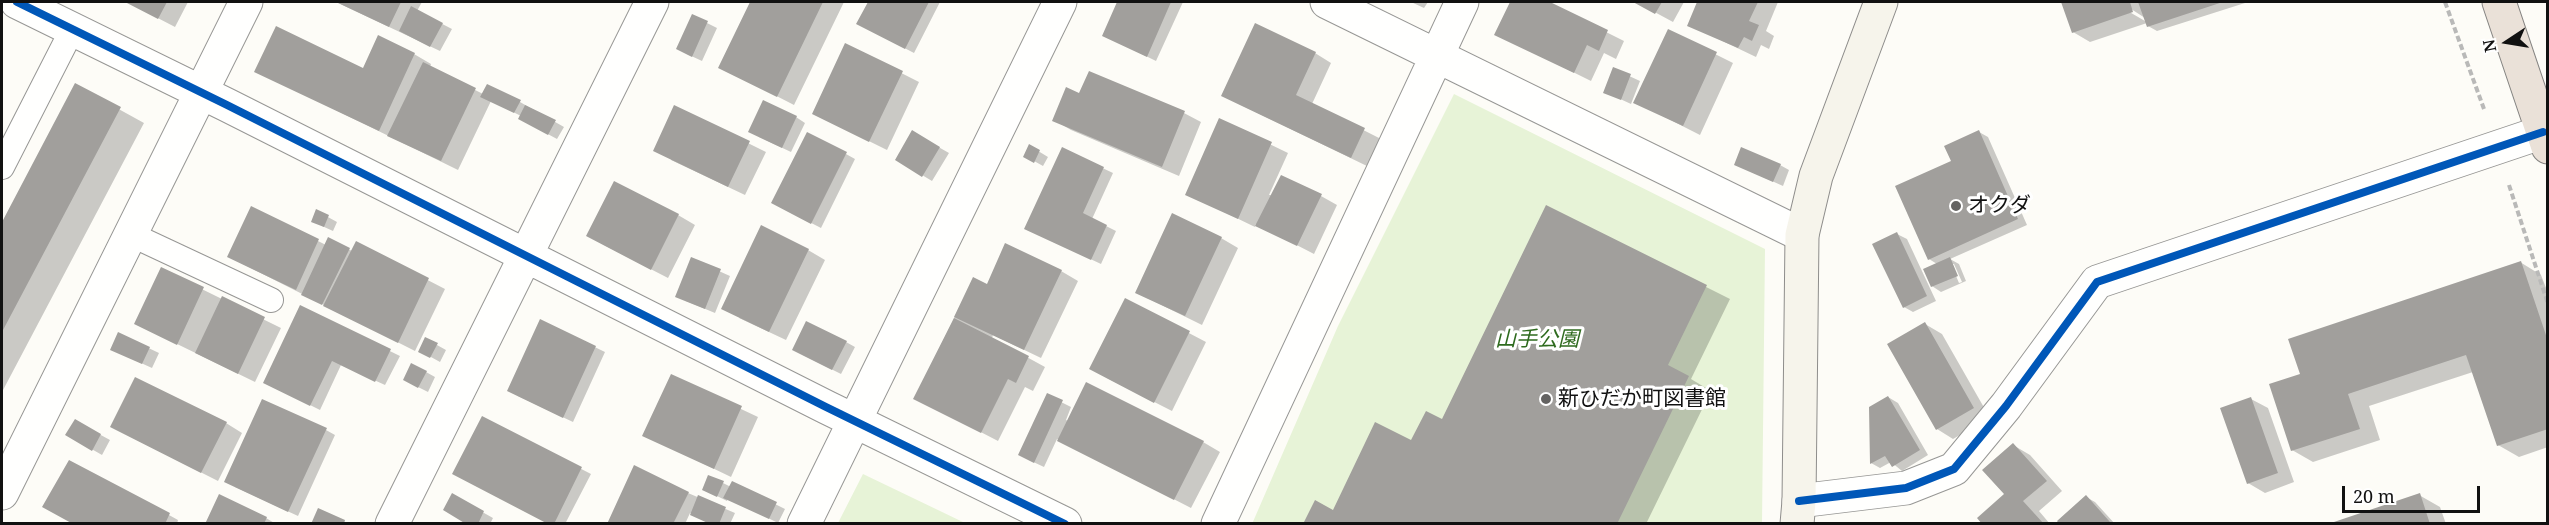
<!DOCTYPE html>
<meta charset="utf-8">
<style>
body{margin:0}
#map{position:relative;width:2549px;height:525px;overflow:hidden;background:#fdfcf7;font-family:"Noto Serif",serif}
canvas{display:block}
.frame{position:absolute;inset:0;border:3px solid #111;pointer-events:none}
.north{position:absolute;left:2477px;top:12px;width:60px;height:60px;-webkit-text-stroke:4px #fff;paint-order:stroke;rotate:258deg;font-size:16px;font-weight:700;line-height:24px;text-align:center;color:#111}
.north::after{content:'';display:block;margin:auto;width:21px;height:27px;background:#111;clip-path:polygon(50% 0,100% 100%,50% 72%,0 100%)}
.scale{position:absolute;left:2342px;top:486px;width:138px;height:27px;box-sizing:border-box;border:3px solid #111;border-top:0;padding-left:8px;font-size:18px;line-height:21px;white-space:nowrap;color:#111;-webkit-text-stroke:4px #fff;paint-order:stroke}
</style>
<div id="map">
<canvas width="2549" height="525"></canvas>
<div class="frame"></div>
<div class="north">N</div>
<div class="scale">20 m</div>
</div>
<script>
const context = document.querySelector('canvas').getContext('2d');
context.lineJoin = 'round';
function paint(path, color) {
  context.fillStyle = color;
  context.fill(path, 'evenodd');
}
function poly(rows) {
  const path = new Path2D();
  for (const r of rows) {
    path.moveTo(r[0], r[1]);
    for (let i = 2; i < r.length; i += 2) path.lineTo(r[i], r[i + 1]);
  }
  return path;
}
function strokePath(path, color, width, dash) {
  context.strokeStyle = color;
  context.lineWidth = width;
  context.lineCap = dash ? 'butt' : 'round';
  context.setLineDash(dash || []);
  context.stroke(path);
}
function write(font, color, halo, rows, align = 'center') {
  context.font = font + ' "Noto Serif","Noto Sans JP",serif';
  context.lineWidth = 6;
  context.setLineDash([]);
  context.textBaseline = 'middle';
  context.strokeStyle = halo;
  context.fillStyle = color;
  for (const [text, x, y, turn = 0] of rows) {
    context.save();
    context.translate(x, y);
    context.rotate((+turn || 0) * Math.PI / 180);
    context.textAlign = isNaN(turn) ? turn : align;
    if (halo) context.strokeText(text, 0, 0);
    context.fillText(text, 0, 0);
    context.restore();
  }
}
const green = poly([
 [1454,94,1765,249,1762,523,1252,524,1338,326],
 [863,474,965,523,838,523]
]);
const shadow = poly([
 [127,2,188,2,175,27],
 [336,2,422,2,417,11,452,29,440,51],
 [752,2,844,2,794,105,720,67],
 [870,2,940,2,914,53,858,24],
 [1119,2,1183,2,1156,61,1103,35],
 [1411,2,1428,2,1424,8],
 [1512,2,1546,2,1624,41,1616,59,1604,53,1591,81,1496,34],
 [1636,2,1684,2,1673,22],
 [1699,2,1778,2,1766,31,1774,36,1769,49,1761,45,1756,57,1689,25],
 [2063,2,2245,2,2245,3,2157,31,2148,26,2147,23,2090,42,2073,32],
 [2128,7,2145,18,2145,21,2126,10],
 [693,16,717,28,702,61,687,54],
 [1669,31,1733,63,1700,135,1635,102],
 [378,37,414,54,431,64,430,67,483,94,520,102,564,127,557,139,529,124,521,116,491,101,458,170,256,71,364,70],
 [846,45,919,82,887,150,814,114],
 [1315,53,1331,63,1312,104,1381,139,1369,167,1239,104],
 [1614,69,1640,81,1631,104,1605,92],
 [75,85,144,123,2,392,2,225],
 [1080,95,1184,113,1201,122,1179,176,1071,130,1054,120],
 [675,107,766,152,745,195,671,160],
 [796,117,805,123,791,152,759,137],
 [1220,120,1288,153,1269,195,1321,196,1337,205,1314,254,1256,224,1255,227,1187,194],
 [912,132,949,153,932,181,897,160],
 [1979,132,1988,137,2027,225,1950,259,1959,264,1966,281,1941,292,1932,286,1937,264,1929,259,1953,162],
 [1951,264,1954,264,1962,282,1959,283],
 [1030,146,1048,157,1043,166,1025,156],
 [1062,149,1113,173,1092,219,1116,231,1101,264,1035,233],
 [846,154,855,159,821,228,782,208],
 [1736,165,1780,165,1789,170,1783,186],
 [1547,207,1730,299,1691,379,1711,391,1646,524,1304,524,1334,512,1412,442,1443,421],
 [252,208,326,245,329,239,352,251,356,243,445,289,415,351,229,257],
 [317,211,337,222,333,231,322,226],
 [678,215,695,225,668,278,604,245],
 [1897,234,1907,239,1936,301,1913,312,1904,307],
 [1221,238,1238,248,1202,325,1137,293],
 [808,250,825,260,786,340,739,318],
 [692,259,730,276,715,313,686,301],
 [2520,262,2541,275,2548,293,2548,447,2519,457,2498,445,2473,372,2369,406,2380,440,2313,462,2292,450,2301,375],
 [161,269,281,328,255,382,136,324],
 [1061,271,1078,281,1041,358,993,335,992,338,1045,367,1033,391,1025,387,998,441,915,398,973,279,987,286],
 [1126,300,1206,342,1172,411,1107,378],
 [300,307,400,356,385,385,341,365,320,410,274,387],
 [541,321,605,352,573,422,518,396],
 [1925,324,1942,334,1990,418,1953,439,1937,429],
 [119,334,159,353,152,368,121,354],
 [846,342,855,347,841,374,803,355],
 [437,345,446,350,440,362,420,351],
 [426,372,435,377,428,392,414,385],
 [671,376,758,417,731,477,644,435],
 [1047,395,1071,407,1066,420,1068,421,1203,442,1220,452,1191,508,1057,439,1044,467,1029,460],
 [1888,397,1898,403,1928,455,1902,471,1891,462,1880,468,1871,463,1870,408],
 [2251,399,2268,408,2294,482,2265,493,2248,483],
 [483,418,591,474,565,524,550,524],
 [75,421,110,440,102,455,67,435],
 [226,423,242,433,218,481,129,436],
 [326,430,335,435,298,516,235,487],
 [2013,445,2030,455,2062,491,2039,511,2050,524,1984,524,2006,494],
 [70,462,169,515,178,520,177,524,75,524],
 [723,483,731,487,733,483,785,509,778,523,728,498,727,501,713,494],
 [688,493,735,513,730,524,714,524,690,513,685,524,608,524],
 [452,495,493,518,490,524,469,524],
 [2419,495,2440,507,2446,524,2335,524],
 [2086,497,2095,502,2115,524,2061,524],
 [266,518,276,524,207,524]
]);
const building = poly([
 [125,2,167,2,158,19],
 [336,2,401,2,389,27],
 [750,2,823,2,777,97,718,68],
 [868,2,929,2,905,49,856,24],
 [1117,2,1171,2,1147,57,1102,36],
 [1510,2,1550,2,1608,30,1599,51,1587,45,1574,73,1494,35],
 [1633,2,1662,2,1655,14],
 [1697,2,1758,2,1749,21,1759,25,1752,41,1744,37,1738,48,1687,26],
 [2061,2,2130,2,2133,12,2072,33],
 [2138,2,2223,2,2147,27],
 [411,6,443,23,430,47,399,31],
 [692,14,708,21,692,57,676,49],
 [1255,23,1316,52,1296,95,1365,128,1351,158,1221,96],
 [276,26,363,68,378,35,415,53,379,131,254,72],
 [1668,29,1717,52,1683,126,1633,103],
 [845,43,903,71,869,142,812,114],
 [423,62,476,88,441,161,387,136],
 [1613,67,1631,74,1621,100,1603,93],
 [1089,71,1185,111,1162,167,1052,121,1066,87,1079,93],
 [75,83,121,107,2,332,2,222],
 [487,84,521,100,514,113,480,97],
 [763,100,797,116,782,148,748,132],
 [525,105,556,120,548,135,518,119],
 [674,105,750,141,728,187,653,151],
 [1219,118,1272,142,1238,219,1185,195],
 [912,130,940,147,922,177,895,160],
 [1979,130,2018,219,1928,260,1895,186,1951,161,1944,146],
 [807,132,847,152,811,224,771,203],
 [1029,144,1040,150,1034,163,1023,157],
 [1062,147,1104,167,1083,213,1107,225,1091,260,1024,229],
 [1741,147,1781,164,1773,182,1734,165],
 [1281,175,1322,194,1297,246,1255,226],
 [614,181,679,214,651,270,586,236],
 [1546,205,1707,285,1668,365,1689,376,1617,524,1303,524,1315,500,1333,510,1375,422,1411,440,1426,411,1442,419],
 [251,206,319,239,296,290,227,257],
 [316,209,329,215,324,227,311,222],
 [1172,213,1222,237,1185,316,1135,293],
 [761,225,809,249,769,332,721,309],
 [1897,232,1927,296,1903,308,1872,244],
 [328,237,350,248,322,305,301,295],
 [356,241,429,278,398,343,323,306],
 [1005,243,1062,270,1024,350,954,317,973,277,987,284],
 [691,257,721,269,705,309,675,297],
 [1950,257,1958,276,1931,287,1923,269],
 [2521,261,2548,341,2548,429,2497,446,2466,355,2348,394,2360,429,2291,451,2269,384,2300,374,2288,339],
 [161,267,204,287,177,345,134,324],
 [222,296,265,317,238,374,195,353],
 [1125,298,1190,331,1154,403,1089,369],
 [300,305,391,349,375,382,332,361,310,406,263,383],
 [954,318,1029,356,1016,383,1008,379,981,433,913,399],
 [540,319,596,346,563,418,507,391],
 [806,321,847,341,832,370,792,350],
 [1925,322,1974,408,1936,430,1887,344],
 [118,332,150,347,142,364,110,350],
 [425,337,438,343,430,358,418,352],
 [411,363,427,371,418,388,403,380],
 [671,374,742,406,714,469,642,436],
 [135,377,227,422,201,473,110,427],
 [1086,382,1204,441,1174,500,1057,441],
 [1047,393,1063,400,1034,463,1018,455],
 [1888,396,1920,450,1892,467,1885,456,1870,464,1869,407],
 [2251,397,2278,473,2247,484,2220,408],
 [262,399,327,428,288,512,224,482],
 [482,416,582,467,554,524,548,524,452,474],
 [75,419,101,434,92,451,65,435],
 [2013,443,2047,481,2023,501,2044,524,1982,524,1977,518,2004,494,1982,470],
 [69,460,170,513,165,524,73,524,42,507],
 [634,465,689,492,673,524,607,524],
 [708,475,724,481,717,497,702,490],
 [732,481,777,502,769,519,723,498],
 [452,493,484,511,478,524,466,524,443,510],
 [2420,493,2430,524,2331,524,2331,523],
 [219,494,267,517,264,524,205,524],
 [698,495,726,507,719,524,710,524,690,515],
 [2086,495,2110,522,2059,524,2057,521],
 [318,508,345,520,344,524,311,524]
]);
const path = poly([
 [2445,2,2484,109],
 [2509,185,2548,304]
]);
const lane = poly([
 [2,167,72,30],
 [130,234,271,300]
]);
const street = poly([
 [17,2,227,105,826,407,1065,524],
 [1327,2,1802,235],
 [2,493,246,2],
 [1799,501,1906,488,1954,469,2006,406,2097,282,2543,132],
 [392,524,652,2],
 [804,524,1060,2],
 [1218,524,1462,2]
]);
const secondary = poly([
 [1797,524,1799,501,1802,235,1816,176,1881,2]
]);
const highway = poly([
 [2499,2,2548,147]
]);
const cycleway = poly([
 [17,2,227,105,826,407,1065,524],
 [1799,501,1906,488,1954,469,2006,406,2097,282,2543,132]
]);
const markers = [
 [1956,206,6,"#646362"],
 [1546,399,6,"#646362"]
];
const poiNames = [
 ["オクダ",1968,206],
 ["新ひだか町図書館",1558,399]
];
const parkNames = [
 ["山手公園",1537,340]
];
paint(green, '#e7f3d7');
paint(shadow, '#0003');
paint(building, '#a19f9c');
strokePath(lane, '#979795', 26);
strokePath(street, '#979795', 35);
strokePath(secondary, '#8e8d8b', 35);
strokePath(highway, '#858482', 35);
strokePath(path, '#b9b9b8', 4, [6, 3]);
strokePath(lane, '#fffffe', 24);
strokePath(street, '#fffffe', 33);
strokePath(secondary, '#f6f4eb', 33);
strokePath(highway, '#eae1d8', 33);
strokePath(cycleway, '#0057b8', 8);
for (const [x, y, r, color] of markers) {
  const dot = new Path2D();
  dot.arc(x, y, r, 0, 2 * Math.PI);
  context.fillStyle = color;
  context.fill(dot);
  strokePath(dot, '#fff', 2);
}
write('21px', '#111', '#fff', poiNames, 'left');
write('italic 21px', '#2f6b1f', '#fff', parkNames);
</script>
